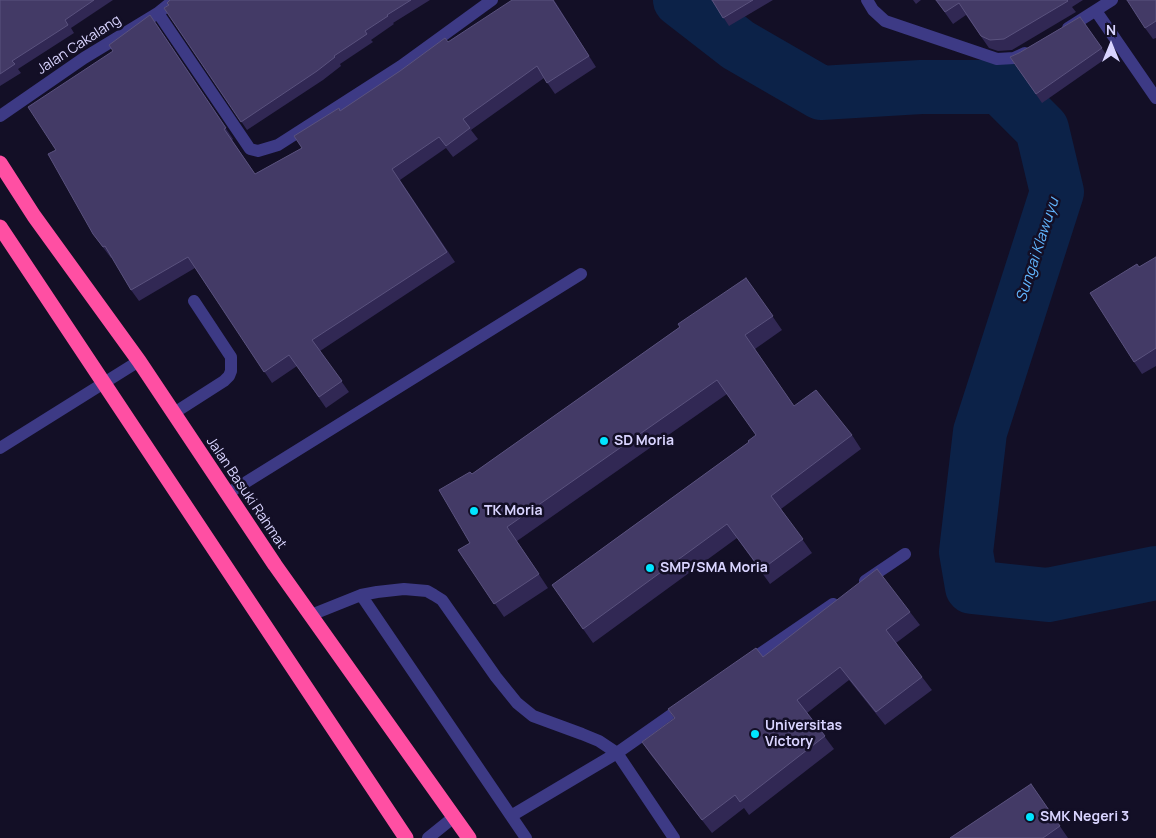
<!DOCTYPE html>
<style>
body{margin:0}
#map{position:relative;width:1156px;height:838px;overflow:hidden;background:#130f26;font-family:Manrope,sans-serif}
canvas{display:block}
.north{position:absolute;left:1086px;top:20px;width:50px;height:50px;-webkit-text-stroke:4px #130f26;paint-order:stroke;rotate:0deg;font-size:14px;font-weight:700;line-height:20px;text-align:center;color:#d9d4ff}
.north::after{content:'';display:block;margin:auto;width:18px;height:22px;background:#d9d4ff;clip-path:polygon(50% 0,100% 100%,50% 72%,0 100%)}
</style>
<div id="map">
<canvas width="1156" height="838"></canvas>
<div class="north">N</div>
</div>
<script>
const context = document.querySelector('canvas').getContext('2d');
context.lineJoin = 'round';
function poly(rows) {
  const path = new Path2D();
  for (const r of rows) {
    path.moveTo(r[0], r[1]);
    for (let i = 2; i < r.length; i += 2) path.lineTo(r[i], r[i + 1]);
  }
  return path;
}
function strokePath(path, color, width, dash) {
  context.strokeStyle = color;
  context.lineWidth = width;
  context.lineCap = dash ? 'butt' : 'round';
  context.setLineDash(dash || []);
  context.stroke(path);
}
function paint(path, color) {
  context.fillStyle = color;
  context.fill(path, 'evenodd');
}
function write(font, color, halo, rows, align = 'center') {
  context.font = font + ' Manrope,sans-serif';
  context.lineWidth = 5;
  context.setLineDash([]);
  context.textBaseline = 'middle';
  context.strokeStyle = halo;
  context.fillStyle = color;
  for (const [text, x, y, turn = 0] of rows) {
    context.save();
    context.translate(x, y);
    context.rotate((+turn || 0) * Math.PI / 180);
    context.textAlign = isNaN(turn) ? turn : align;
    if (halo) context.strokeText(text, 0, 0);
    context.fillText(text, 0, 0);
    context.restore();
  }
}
const river = poly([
 [680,0,738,45,821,93,921,87,1000,87,1042,129,1057,192,980,432,966,552,972,587,1048,595,1156,573]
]);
const lane = poly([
 [174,413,224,381,229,376,231,371,231,357,194,301],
 [227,494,581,274],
 [865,581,905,554],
 [361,595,526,838],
 [311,615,361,595,377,592,404,589,427,591,434,595,442,600,496,677,517,703,533,716,582,734,599,741,617,753,674,838],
 [748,662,833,604],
 [511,816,617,753,684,706]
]);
const street = poly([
 [867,0,873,10,885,21,997,59,1014,58,1025,53],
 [1096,11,1156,98],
 [158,13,250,149,258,151,278,145,401,66,492,0],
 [1068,28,1112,0],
 [0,116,84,58,158,13,174,0],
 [0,448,139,361],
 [428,838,454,817]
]);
const highway = poly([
 [0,163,34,216,139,361,275,565,469,838],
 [0,227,406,838]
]);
const wall = poly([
 [0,0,113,0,71,28,74,33,18,69,21,73,0,86],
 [170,0,430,0,393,23,394,24,371,40,373,42,340,64,341,66,323,80,247,130,164,8,169,5],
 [554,0,596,67,555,94,544,78,471,130,478,139,453,157,446,148,400,180,455,262,320,351,349,392,326,408,297,366,272,383,195,268,139,301,131,290,112,257,111,258,93,234,56,150,113,51,150,15,233,139,232,140,255,174,302,148,341,111,448,42],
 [712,0,773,0,729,26],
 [913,0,921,0,916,4],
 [936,0,1083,0,1072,7,1076,12,1012,50,998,51,989,48,966,15,953,24],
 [1156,0,1156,38,1153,39,1145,28],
 [1080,17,1108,57,1042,103,1010,57,1019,53],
 [1156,257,1156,366,1142,374,1134,362,1139,267],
 [746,278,782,330,755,349,794,406,852,435,861,449,781,509,812,553,770,584,737,538,593,643,552,585,749,442,756,435,727,394,517,541,548,588,504,617,458,550,470,543,472,474,680,327],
 [910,612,920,625,896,643,932,690,885,725,849,680,807,713,834,749,749,815,744,808,712,833,651,755,642,742,674,718,668,709,763,657],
 [1031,784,1068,838,950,838]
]);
const shadedWall = poly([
 [553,0,554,0,596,67,589,56]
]);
const building = poly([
 [0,0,94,0,65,20,68,25,12,61,15,64,0,74,0,0],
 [170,0,411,0,387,15,388,16,365,31,367,34,334,56,335,57,317,71,241,122,164,8,169,5,167,3,170,0],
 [512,0,553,0,589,56,547,83,537,66,463,119,470,128,446,146,439,137,392,169,447,252,312,340,342,381,319,397,289,355,264,372,188,257,131,290,105,246,103,247,93,234,48,154,56,150,28,107,113,51,109,45,150,15,226,128,224,129,255,174,302,148,294,136,339,108,340,111,400,71,445,38,448,42,512,0],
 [712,0,753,0,723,18,712,0],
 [936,0,1067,0,1068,1,1004,39,990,40,981,36,959,3,945,12,936,0],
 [1127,0,1156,0,1156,21,1145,28,1127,0],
 [1080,17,1102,48,1036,94,1010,57,1019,53,1080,17],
 [1156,257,1156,348,1134,362,1090,293,1137,264,1139,267,1156,257],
 [746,278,773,316,745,335,794,406,816,390,852,435,771,496,803,539,761,570,727,524,583,629,552,585,749,442,748,441,756,435,717,380,507,527,539,574,494,604,458,550,470,543,439,490,470,472,472,474,680,327,678,324,746,278],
 [877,569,910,612,886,630,922,677,876,712,840,667,797,700,825,736,740,802,735,795,702,820,642,742,675,718,668,709,756,648,763,657,877,569],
 [1031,784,1060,826,1043,838,950,838,1031,784]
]);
const markers = [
 [604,441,5,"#00e5ff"],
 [474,511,5,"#00e5ff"],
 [650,568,5,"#00e5ff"],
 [755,734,5,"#00e5ff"],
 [1030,817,5,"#00e5ff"]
];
const streetNames = [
 ["Jalan Cakalang",79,45,-33],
 ["Jalan Basuki Rahmat",246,493,56]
];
const poiNames = [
 ["SD Moria",614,441],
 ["TK Moria",484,511],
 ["SMP/SMA Moria",660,568],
 ["Universitas",765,726],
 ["Victory",765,742],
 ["SMK Negeri 3",1040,817]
];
const waterNames = [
 ["Sungai Klawuyu",1038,250,-72]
];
strokePath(river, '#0c2248', 54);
strokePath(lane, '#3d3a85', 12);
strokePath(street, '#3d3a85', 12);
strokePath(highway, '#ff4fa3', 15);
paint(wall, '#312854');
paint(shadedWall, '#1d163a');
paint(building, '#433a66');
strokePath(building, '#5a527e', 1);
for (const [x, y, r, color] of markers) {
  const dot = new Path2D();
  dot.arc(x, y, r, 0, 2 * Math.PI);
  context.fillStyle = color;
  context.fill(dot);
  strokePath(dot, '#130f26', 2);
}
write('14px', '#d9d4ff', '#130f26', streetNames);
write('bold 14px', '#d9d4ff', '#130f26', poiNames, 'left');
write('italic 15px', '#62b6ff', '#130f26', waterNames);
</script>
